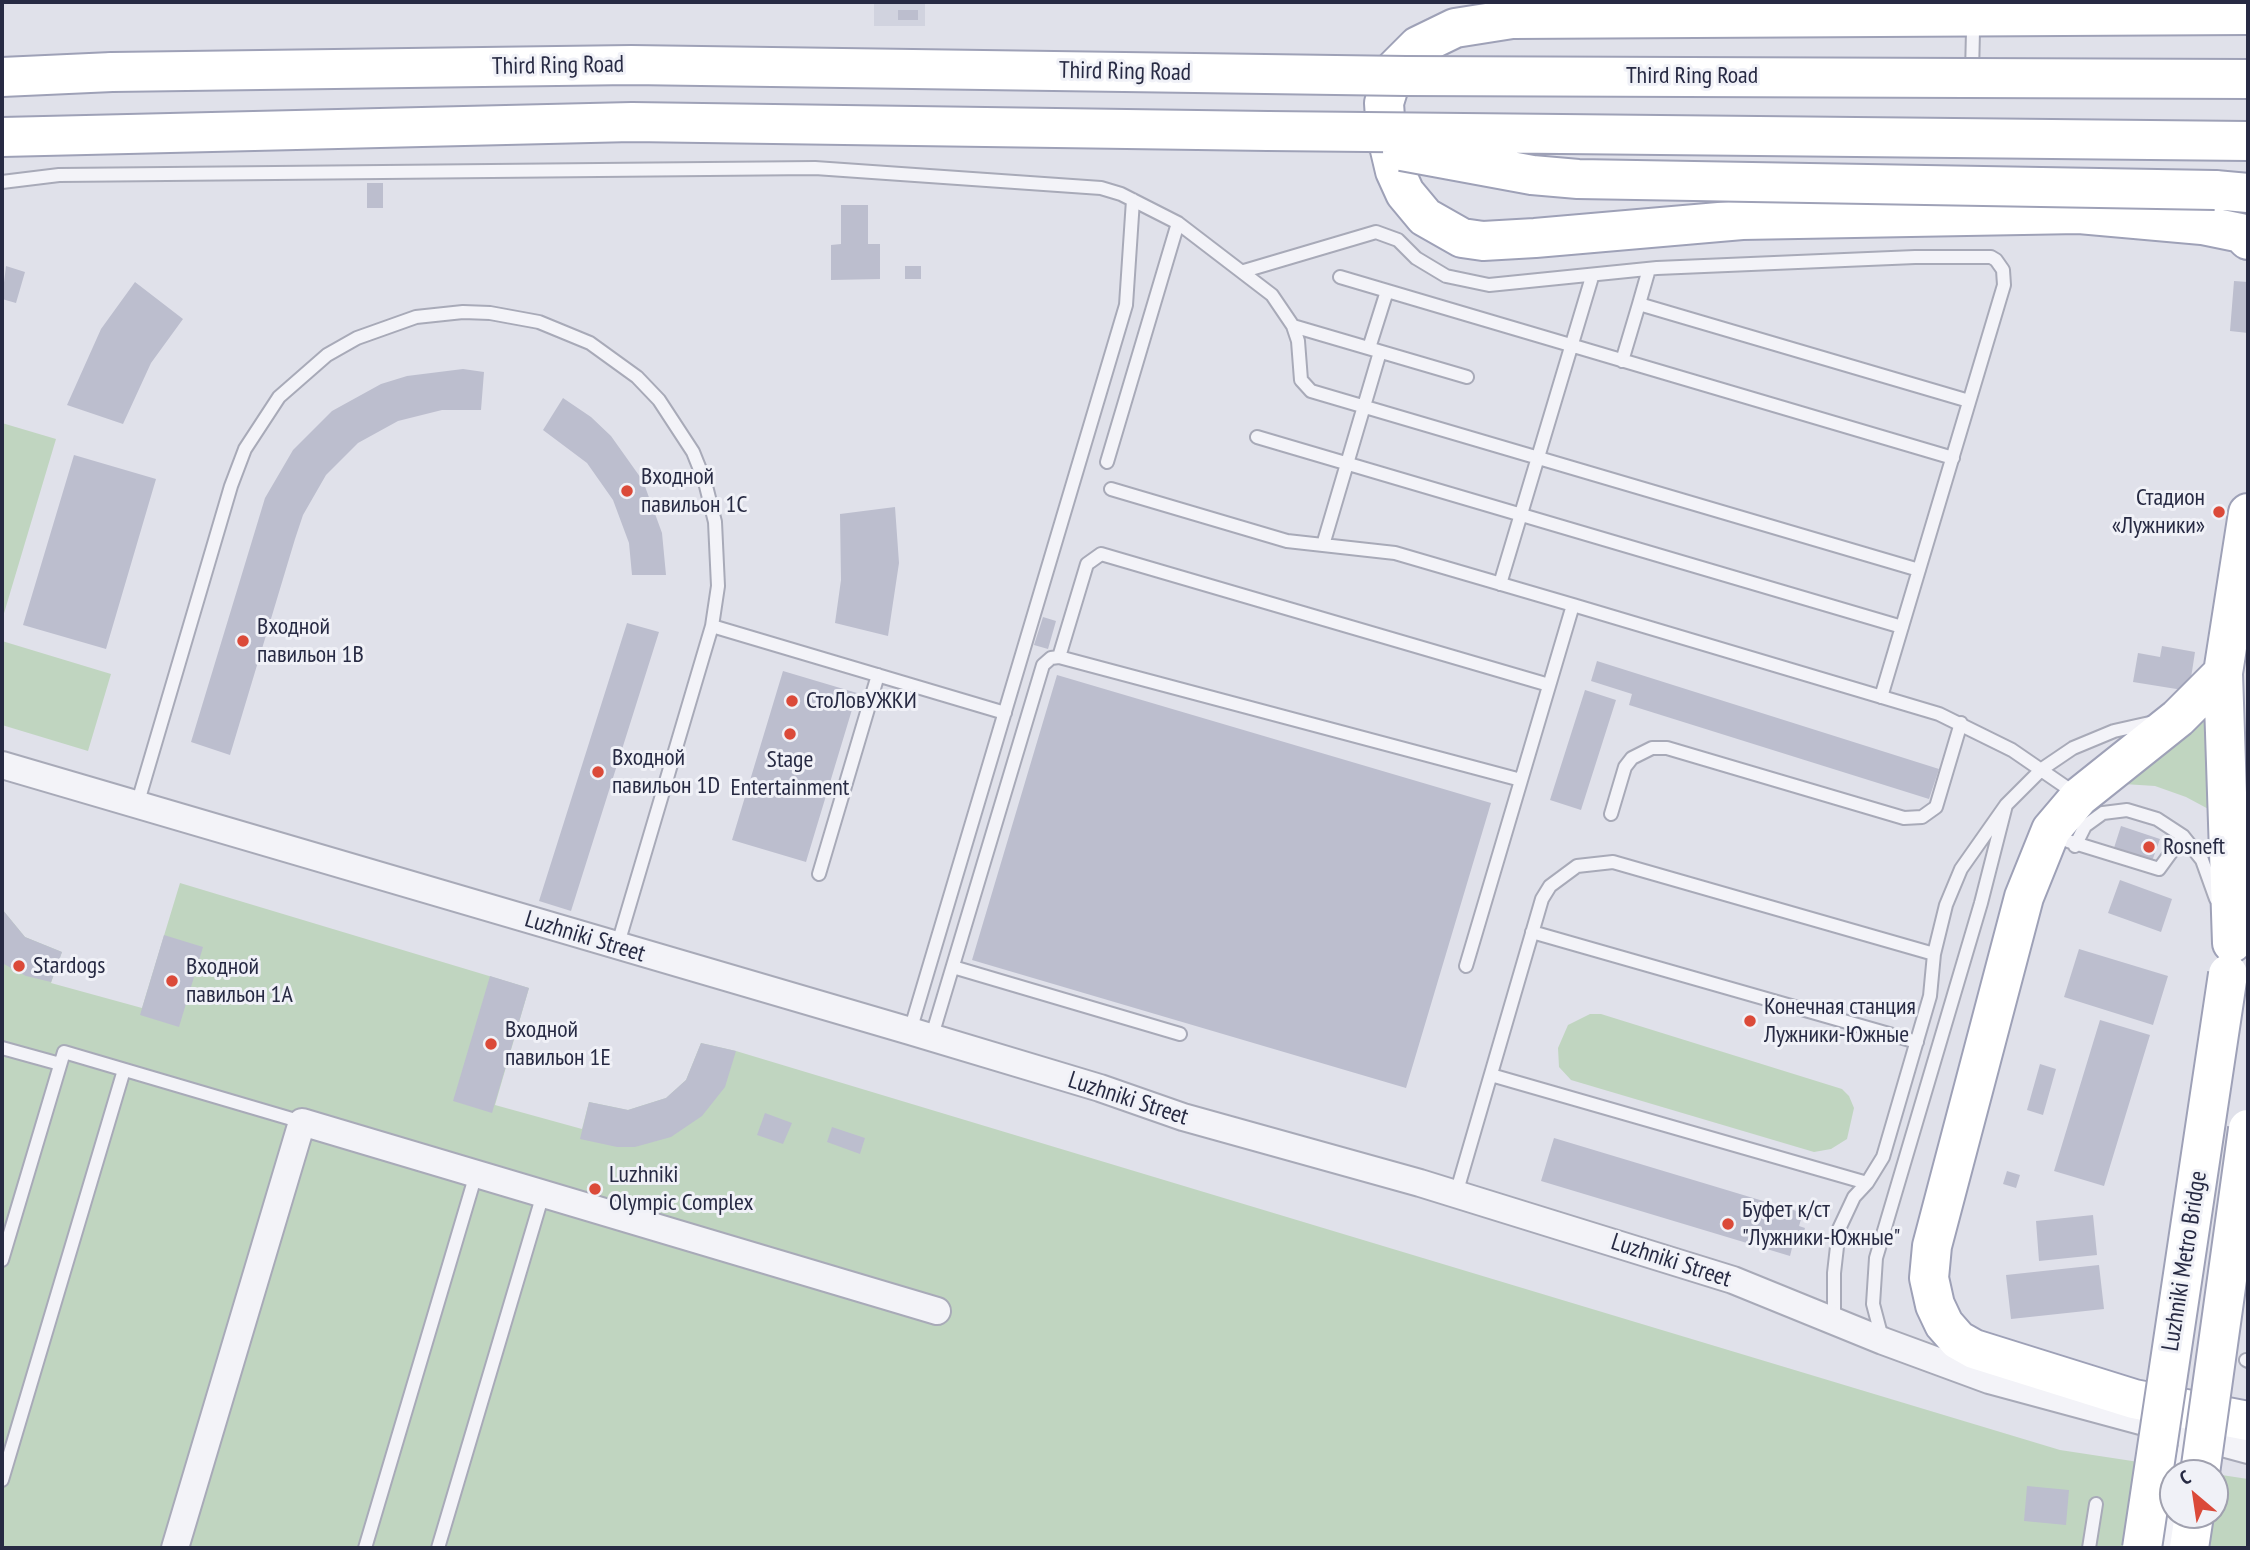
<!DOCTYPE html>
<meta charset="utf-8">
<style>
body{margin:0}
#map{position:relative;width:2250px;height:1550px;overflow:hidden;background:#e0e1ea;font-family:"PT Sans Narrow",sans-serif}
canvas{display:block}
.frame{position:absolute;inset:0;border:4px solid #272a43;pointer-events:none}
.north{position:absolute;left:2159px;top:1459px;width:70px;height:70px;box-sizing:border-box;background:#f0f1f7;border:2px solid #a0a1af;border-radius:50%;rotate:331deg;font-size:19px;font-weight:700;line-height:28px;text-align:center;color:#272a43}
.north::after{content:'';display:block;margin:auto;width:24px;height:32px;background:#db4a39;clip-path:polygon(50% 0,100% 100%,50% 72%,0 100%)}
</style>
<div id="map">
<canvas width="2250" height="1550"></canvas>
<div class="frame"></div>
<div class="north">С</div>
</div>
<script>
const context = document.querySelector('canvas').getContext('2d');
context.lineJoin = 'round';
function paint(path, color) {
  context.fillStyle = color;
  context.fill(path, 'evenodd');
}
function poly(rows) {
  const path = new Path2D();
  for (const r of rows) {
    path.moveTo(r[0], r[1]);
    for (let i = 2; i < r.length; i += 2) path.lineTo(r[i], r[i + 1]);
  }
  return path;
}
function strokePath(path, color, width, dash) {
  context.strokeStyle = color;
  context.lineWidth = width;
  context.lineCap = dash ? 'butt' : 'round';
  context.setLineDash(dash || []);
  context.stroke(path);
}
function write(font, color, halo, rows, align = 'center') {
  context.font = font + ' "PT Sans Narrow",sans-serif';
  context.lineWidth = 6;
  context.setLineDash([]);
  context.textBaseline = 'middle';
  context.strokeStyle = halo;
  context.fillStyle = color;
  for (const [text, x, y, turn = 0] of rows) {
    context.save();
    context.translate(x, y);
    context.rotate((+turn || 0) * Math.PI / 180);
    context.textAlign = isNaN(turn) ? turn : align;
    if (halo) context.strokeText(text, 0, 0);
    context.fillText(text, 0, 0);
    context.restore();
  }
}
const built = poly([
 [925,3,925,26,874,26,874,4]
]);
const green = poly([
 [2,423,56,439,2,620],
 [2,641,111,674,88,751,2,725],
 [2214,699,2214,812,2186,797,2155,786,2124,784],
 [180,883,529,988,495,1105,582,1129,589,1102,628,1110,666,1098,686,1080,701,1043,736,1051,2060,1450,2211,1473,2173,1473,2173,1515,2215,1515,2215,1474,2248,1479,2248,1548,2,1548,2,909,25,937,62,952,51,983,142,1008],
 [1590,1014,1601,1014,1842,1089,1849,1096,1854,1108,1847,1139,1831,1149,1814,1152,1571,1080,1559,1067,1558,1048,1568,1025]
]);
const building = poly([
 [898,10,918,10,918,20,898,20],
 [367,183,383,183,383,208,367,208],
 [841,205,868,205,868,244,880,244,880,279,831,280,831,245,841,244],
 [6,266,25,272,16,303,2,299],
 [905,266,921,266,921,279,905,279],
 [2234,281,2248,282,2248,333,2230,331],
 [135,282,183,319,151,363,123,424,67,405,101,329],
 [463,369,484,372,481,410,442,410,398,421,358,443,326,475,303,515,295,539,230,755,191,742,265,498,293,450,332,411,381,384,407,376],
 [563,398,591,417,611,436,643,481,662,533,666,575,632,575,629,543,613,500,587,463,543,430],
 [74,455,156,479,106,649,23,625],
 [895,507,899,563,888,636,835,623,841,580,840,514],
 [1043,617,1056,621,1048,649,1034,645],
 [627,623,659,632,571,911,539,901],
 [2162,646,2195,652,2189,691,2133,682,2138,653,2160,657],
 [1597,661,1939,769,1929,799,1629,705,1632,694,1591,681],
 [783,671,857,693,806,862,732,840],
 [1057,675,1491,803,1406,1088,972,960],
 [1585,690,1616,700,1581,810,1550,800],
 [2121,826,2160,839,2151,864,2113,851],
 [2120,880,2172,899,2161,932,2108,913],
 [2,909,25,937,62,952,51,982,26,976,2,963],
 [164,935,203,947,179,1027,140,1015],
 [2079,949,2168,976,2153,1025,2064,997],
 [490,976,529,988,492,1113,453,1101],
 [2100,1020,2150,1035,2104,1186,2054,1171],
 [701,1043,736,1051,725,1087,702,1116,671,1137,635,1147,617,1147,580,1139,589,1102,628,1110,666,1098,686,1080],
 [2040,1064,2056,1069,2043,1115,2027,1110],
 [765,1113,792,1123,783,1144,757,1135],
 [832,1127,865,1138,860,1154,827,1142],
 [1554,1138,1803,1213,1799,1226,1805,1228,1800,1246,1793,1244,1790,1256,1541,1181],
 [2007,1171,2020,1175,2016,1188,2003,1184],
 [2093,1215,2097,1255,2039,1261,2036,1221],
 [2099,1265,2104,1309,2011,1319,2006,1275],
 [2027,1486,2069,1490,2066,1525,2024,1521]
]);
const service = poly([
 [1972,73,1973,31],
 [2,182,59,175,815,168,1101,188,1121,194,1178,223,1272,295,1293,326,1298,341,1301,380,1311,391,1919,570],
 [1244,271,1376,232,1398,240,1416,258,1446,276,1489,285,1657,268,1915,257,1991,257,1996,260,2003,270,2004,285,1881,697],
 [1340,277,1953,458],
 [1639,304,1649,269],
 [1293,326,1467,377],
 [1369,348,1387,291],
 [1622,361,1639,304,1969,401],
 [1257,437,1902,627],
 [1107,462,1178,223],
 [1111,489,1287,541,1395,553,1573,605,1466,966],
 [1323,545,1380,352],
 [1500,584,1592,277],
 [1573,605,1939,714,2012,750,2076,794],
 [712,626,1005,713],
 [1059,657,1087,564,1101,554,1549,685],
 [137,805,231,486,245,449,279,397,327,355,357,338,416,317,463,312,490,313,539,322,590,343,637,377,659,400,693,452,705,482,715,522,718,586,712,626,617,947],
 [1611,814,1625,767,1632,758,1652,748,1667,748,1904,818,1922,817,1936,807,1961,723],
 [2068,841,2159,869,2183,836],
 [2075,846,2085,826,2103,813,2127,810,2157,819,2183,836,2202,860,2216,899],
 [819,874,878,675],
 [1532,932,1917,1042],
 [953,967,1180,1034],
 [910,1031,1126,305,1133,200],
 [931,1039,1043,665,1051,658,1059,657,1521,780],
 [2,1048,60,1064],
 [1491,1075,1867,1183,1883,1157,1930,996,1934,954,1946,905,1961,869,2006,805],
 [1456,1194,1542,899,1550,886,1577,866,1613,862,1934,954],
 [2,1260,64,1052,302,1122],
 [1834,1321,1834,1273,1839,1229,1854,1197,1867,1183],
 [1882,1338,1873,1304,1876,1258,1981,903,2006,805,2042,769,2073,748,2114,731,2154,722],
 [2246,1360,2248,1361],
 [2179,1473,2187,1434],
 [2,1480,124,1070],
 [365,1548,476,1174],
 [438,1548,543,1194],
 [2089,1548,2096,1504],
 [2166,1548,2173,1510]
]);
const minor = poly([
 [2,765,910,1031,1100,1088,1183,1117,1420,1183,1733,1280,1883,1341,1989,1380,2248,1450],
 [175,1548,302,1122,937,1311]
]);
const primary = poly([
 [2248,15,1512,19,1455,28,1418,46,1394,70,1384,103,1386,133,1395,171,1405,193,1425,217,1462,238,1483,241,1535,238,1742,220,2079,214,2202,225,2241,233,2248,240],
 [2,77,112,72],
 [2,137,632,122,1268,131],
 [2215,190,2248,193],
 [2223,673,2178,718,2079,797,2051,830,2024,897,1932,1246,1929,1278,1935,1305,1944,1324,1958,1340,1974,1349,2134,1399,2248,1421],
 [2232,943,2223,673,2248,513],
 [2189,1548,2194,1515]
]);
const primaryBridge = poly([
 [112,72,631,65,1406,76,2248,79],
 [1268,131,2248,141],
 [1402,151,1532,175,1578,179,2215,190],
 [2200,1473,2248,1129],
 [2142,1548,2228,974]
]);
const markers = [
 [627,491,7,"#db4a39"],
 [2219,512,7,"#db4a39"],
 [243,641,7,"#db4a39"],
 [792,701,7,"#db4a39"],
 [790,734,7,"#db4a39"],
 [598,772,7,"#db4a39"],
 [2149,847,7,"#db4a39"],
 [19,966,7,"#db4a39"],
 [172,981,7,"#db4a39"],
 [1750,1021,7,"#db4a39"],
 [491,1044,7,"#db4a39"],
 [595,1189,7,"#db4a39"],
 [1728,1224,7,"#db4a39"]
];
const streetNames = [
 ["Third Ring Road",558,66,-1],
 ["Third Ring Road",1125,72,1],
 ["Third Ring Road",1692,76],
 ["Luzhniki Street",585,937,17],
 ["Luzhniki Street",1128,1099,18],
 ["Luzhniki Street",1671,1261,18],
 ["Luzhniki Metro Bridge",2185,1261,-81]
];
const poiNames = [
 ["Входной",641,477],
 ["павильон 1C",641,505],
 ["Стадион",2205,498,"right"],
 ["«Лужники»",2205,526,"right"],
 ["Входной",257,627],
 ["павильон 1B",257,655],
 ["СтоЛовУЖКИ",806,701],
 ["Входной",612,758],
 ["павильон 1D",612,786],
 ["Stage",790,760,"center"],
 ["Entertainment",790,788,"center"],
 ["Rosneft",2163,847],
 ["Stardogs",33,966],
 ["Входной",186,967],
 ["павильон 1A",186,995],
 ["Конечная станция",1764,1007],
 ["Лужники-Южные",1764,1035],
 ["Входной",505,1030],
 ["павильон 1E",505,1058],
 ["Luzhniki",609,1175],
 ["Olympic Complex",609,1203],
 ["Буфет к/ст",1742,1210],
 ["\"Лужники-Южные\"",1742,1238]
];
paint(built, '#d1d3df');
paint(green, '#c0d5c0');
paint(building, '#bcbece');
strokePath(service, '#a8aab8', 16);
strokePath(minor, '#a8aab8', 30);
strokePath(primary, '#9ea1b7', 42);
strokePath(service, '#f3f3f8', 12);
strokePath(minor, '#f3f3f8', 26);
strokePath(primary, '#fff', 38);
strokePath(primaryBridge, '#9ea1b7', 42, []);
strokePath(primaryBridge, '#fff', 38);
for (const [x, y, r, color] of markers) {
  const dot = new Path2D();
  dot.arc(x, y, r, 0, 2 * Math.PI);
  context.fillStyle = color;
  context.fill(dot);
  strokePath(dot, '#f0f1f7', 2.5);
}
write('24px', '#272a43', '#f0f1f7', streetNames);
write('24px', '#272a43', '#f0f1f7', poiNames, 'left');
</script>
